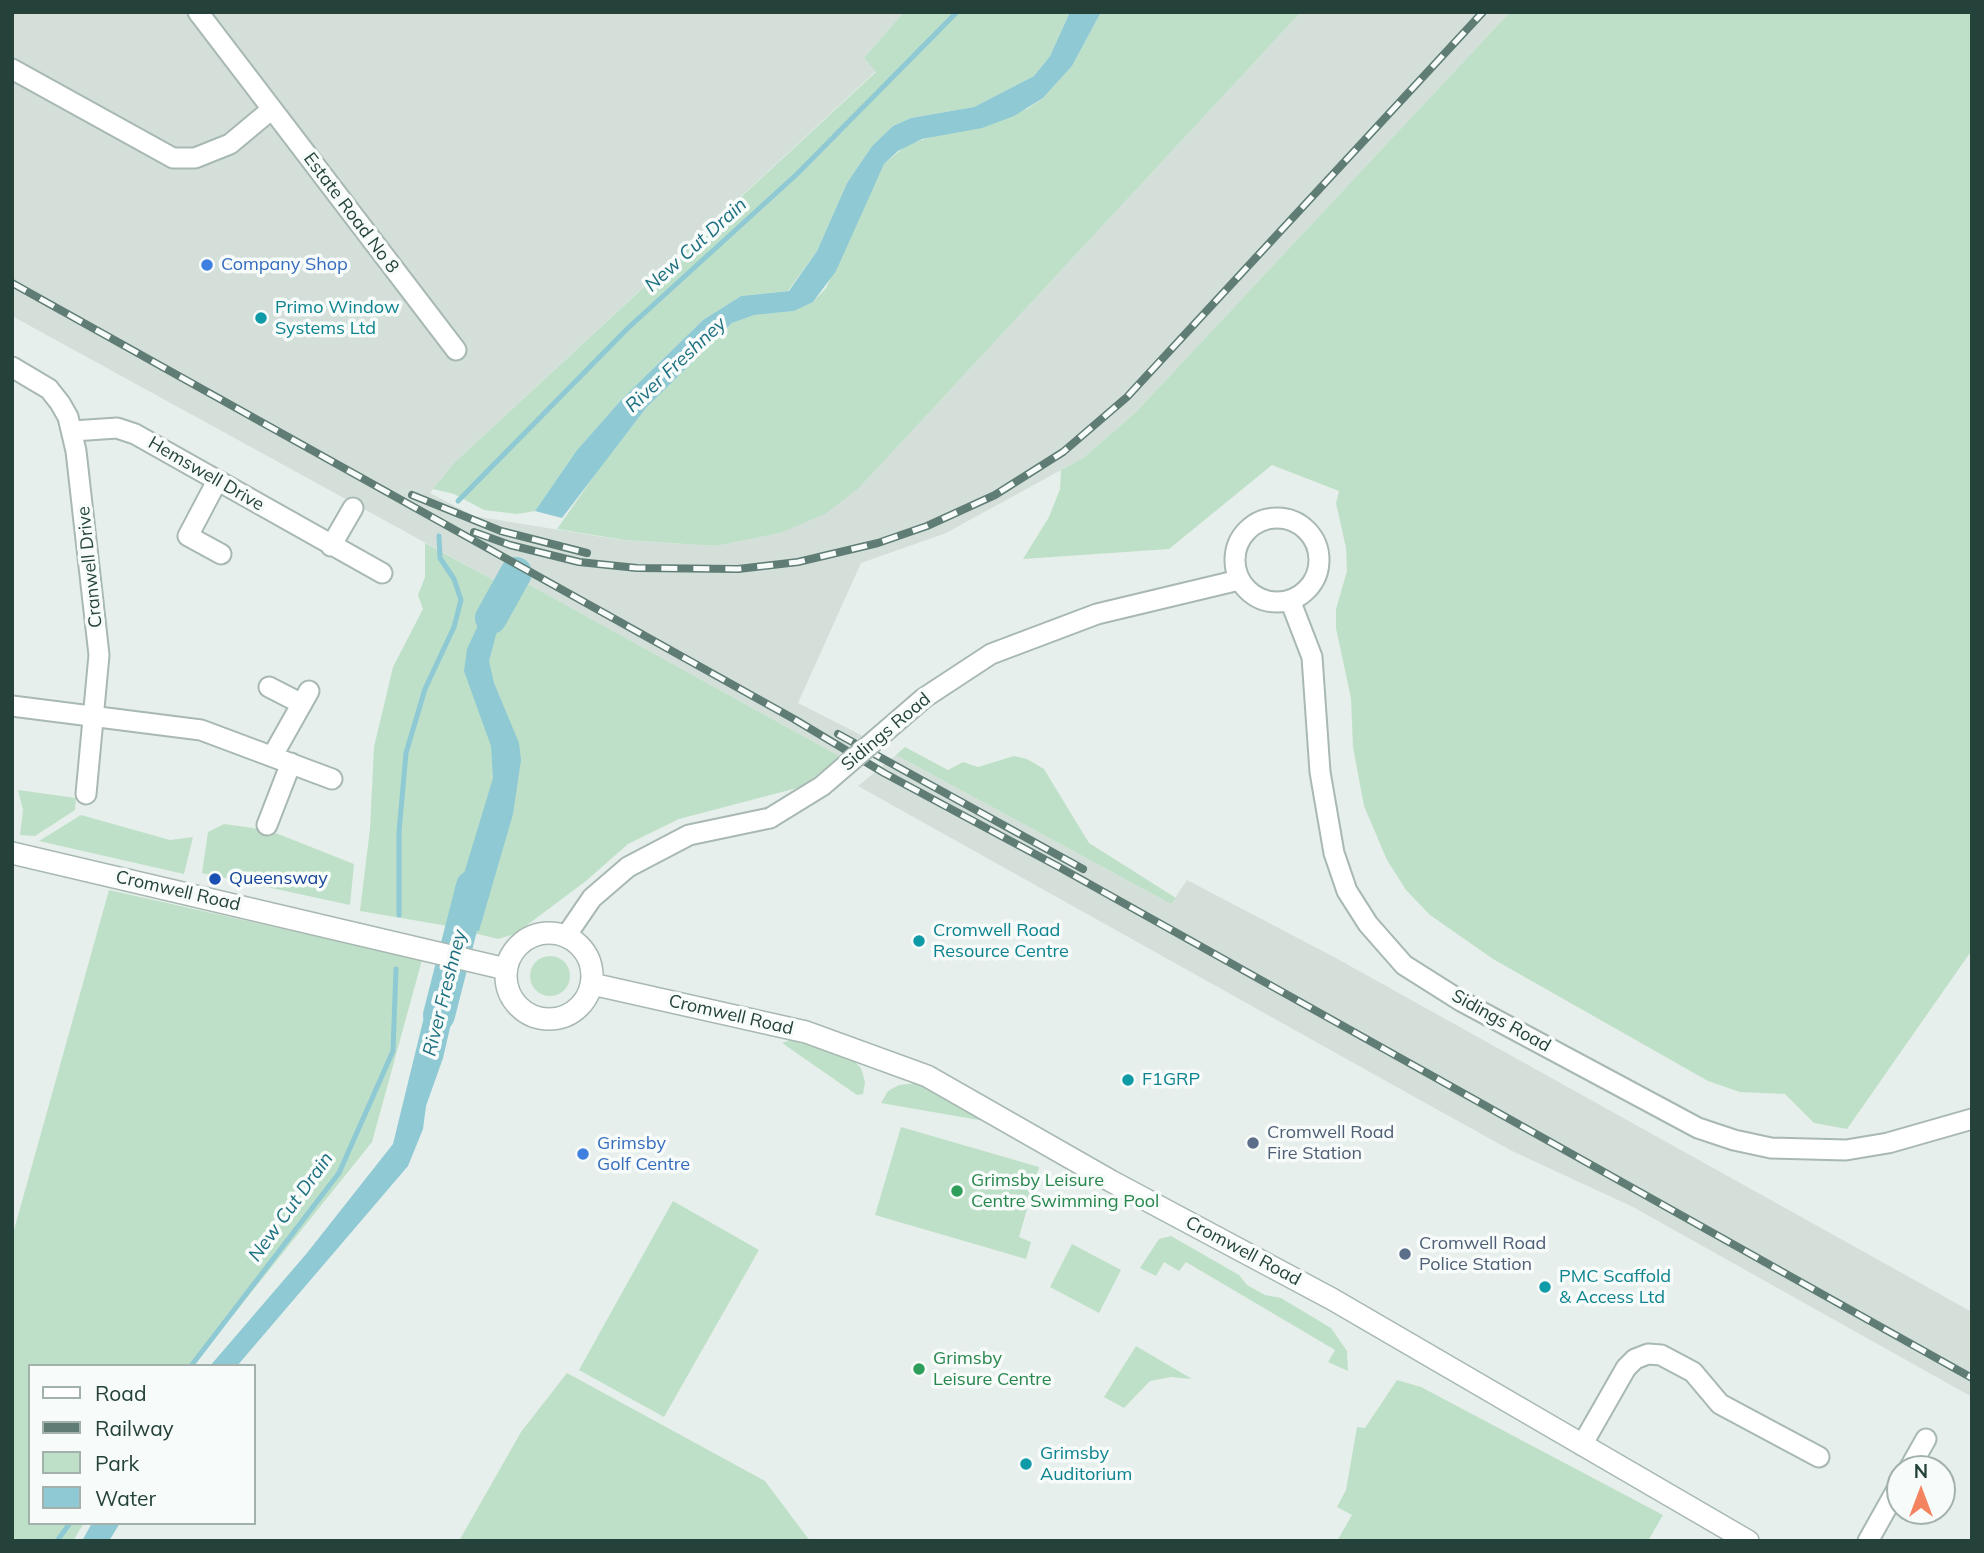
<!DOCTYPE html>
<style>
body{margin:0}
#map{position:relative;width:1984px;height:1553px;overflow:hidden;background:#e6efeb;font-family:Mulish,sans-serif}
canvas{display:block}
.frame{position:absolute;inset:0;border:14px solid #24423a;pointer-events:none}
.legend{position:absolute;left:28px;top:1364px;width:228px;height:161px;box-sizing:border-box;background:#f7fbf9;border:2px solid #a3b1ad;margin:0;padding:9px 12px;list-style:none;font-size:21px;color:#24423a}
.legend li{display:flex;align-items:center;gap:14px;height:35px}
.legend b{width:35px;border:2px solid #a3b1ad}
.north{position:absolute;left:1886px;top:1455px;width:70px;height:70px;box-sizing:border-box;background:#f7fbf9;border:2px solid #a3b1ad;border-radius:50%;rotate:0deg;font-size:19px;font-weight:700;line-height:28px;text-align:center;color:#24423a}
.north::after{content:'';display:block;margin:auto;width:24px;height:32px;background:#f4845f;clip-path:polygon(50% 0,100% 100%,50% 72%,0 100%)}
</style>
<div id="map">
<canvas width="1984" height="1553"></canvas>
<div class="frame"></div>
<ul class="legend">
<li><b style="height:9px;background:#fff"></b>Road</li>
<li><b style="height:9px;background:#5f7d75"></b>Railway</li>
<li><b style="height:19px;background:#bfe0c8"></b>Park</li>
<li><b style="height:19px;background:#8ec9d4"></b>Water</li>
</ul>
<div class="north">N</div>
</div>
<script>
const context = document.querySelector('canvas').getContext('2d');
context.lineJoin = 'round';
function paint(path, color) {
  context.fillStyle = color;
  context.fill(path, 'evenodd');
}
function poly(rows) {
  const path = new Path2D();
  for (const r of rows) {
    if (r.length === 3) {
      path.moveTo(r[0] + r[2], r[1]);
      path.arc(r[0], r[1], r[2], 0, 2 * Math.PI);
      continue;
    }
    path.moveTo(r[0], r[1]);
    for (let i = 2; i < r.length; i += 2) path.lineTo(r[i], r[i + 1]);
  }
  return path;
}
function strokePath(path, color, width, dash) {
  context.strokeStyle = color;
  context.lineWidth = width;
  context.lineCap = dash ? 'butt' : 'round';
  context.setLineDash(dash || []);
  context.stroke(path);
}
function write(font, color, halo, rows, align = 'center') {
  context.font = font + ' Mulish,sans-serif';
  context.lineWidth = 7;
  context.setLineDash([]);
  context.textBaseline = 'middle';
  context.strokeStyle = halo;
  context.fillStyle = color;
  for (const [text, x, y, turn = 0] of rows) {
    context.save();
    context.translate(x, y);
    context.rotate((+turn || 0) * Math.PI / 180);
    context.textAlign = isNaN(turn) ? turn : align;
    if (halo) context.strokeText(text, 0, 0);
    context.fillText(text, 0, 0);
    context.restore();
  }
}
const built = poly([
 [12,12,904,12,864,58,876,71,454,463,430,493,474,516,621,540,716,546,780,533,859,488,1301,12,1510,12,1136,412,1083,458,946,533,861,563,798,703,863,736,841,757,528,584,503,572,497,582,12,316],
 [896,755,1171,904,1187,880,1334,957,1972,1312,1972,1397,1633,1207,1512,1151,1420,1100,858,786]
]);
const green = poly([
 [904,12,1070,12,1050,56,1034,76,974,107,911,118,893,126,872,146,847,183,817,251,788,291,741,296,703,320,622,399,577,450,535,511,517,514,484,510,454,494,433,489,454,463,876,72,864,58],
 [1101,12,1301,12,859,488,825,514,780,533,716,546,624,540,557,529,601,466,646,408,732,323,753,315,793,311,813,302,826,288,884,164,908,144,1027,109,1043,98,1072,66],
 [1510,12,1972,12,1972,950,1847,1129,1814,1123,1785,1094,1740,1092,1708,1081,1493,959,1430,915,1406,890,1387,860,1364,806,1353,747,1351,698,1336,628,1336,609,1347,571,1346,548,1336,503,1339,491,1272,465,1169,549,1023,559,1049,517,1060,489,1061,470,1083,458,1136,412],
 [425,543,497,582,503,572,528,584,841,757,801,787,679,819,628,844,586,881,515,934,498,939,442,925,360,911,370,829,374,747,393,667,423,609,418,595,425,577],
 [905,747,948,770,963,762,978,767,1014,756,1027,759,1044,769,1089,843,1176,898,1171,904,896,755],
 [18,790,76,798,75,810,35,836,20,835,23,810],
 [81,815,170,840,193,837,184,874,39,841],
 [224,824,268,830,354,864,350,905,202,873,208,832],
 [109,890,422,960,372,1142,192,1366,30,1366,30,1523,84,1523,73,1541,12,1541,12,1237],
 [550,976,20],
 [790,1040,850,1057,861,1068,865,1082,863,1094,857,1095,782,1043],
 [918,1083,927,1086,996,1123,881,1103,888,1091,899,1085],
 [901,1127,1039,1167,1019,1237,1031,1242,1026,1259,875,1215],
 [673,1201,759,1250,664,1417,579,1370],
 [1171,1236,1239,1275,1247,1285,1265,1295,1281,1298,1331,1328,1347,1351,1348,1371,1328,1362,1335,1350,1186,1262,1179,1271,1164,1262,1156,1276,1140,1268,1159,1239],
 [1072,1244,1121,1270,1099,1313,1050,1287],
 [1136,1346,1192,1379,1171,1377,1150,1381,1124,1408,1104,1397],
 [567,1373,765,1481,810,1541,459,1541,521,1432],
 [1397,1380,1421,1387,1663,1515,1648,1541,1337,1541,1352,1515,1337,1507,1346,1490,1357,1427,1365,1428]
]);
const water = poly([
 [1070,12,1101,12,1072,66,1043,98,1014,116,982,128,922,139,898,151,884,164,836,271,813,302,794,311,754,315,732,323,646,408,562,518,535,511,577,450,622,399,703,320,741,296,789,291,817,251,847,183,872,146,893,126,911,118,974,107,1034,76,1050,56],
 [501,576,525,588,497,631,489,661,494,683,519,743,521,760,513,814,479,931,449,923,493,778,491,746,464,671,467,649],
 [435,972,462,976,443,1058,426,1106,423,1129,408,1166,237,1366,210,1366,307,1253,393,1144],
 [92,1523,120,1523,109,1541,82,1541]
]);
const stream = poly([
 [458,501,628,328,797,174,957,12],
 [399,915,399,832,406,753,425,689,454,627,461,600,454,579,440,558,439,536],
 [191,1366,339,1173,393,1051,396,969],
 [57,1541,70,1523]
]);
const river = poly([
 [491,618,516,573],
 [439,1015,472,886]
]);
const minor = poly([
 [198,12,456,350],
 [12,69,173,158,195,158,230,144,272,109],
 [12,367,49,389,60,403,68,417,76,451,99,655,86,794],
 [73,431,117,428,135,434,382,573],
 [217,481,188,536,221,554],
 [1277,560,42],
 [331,546,353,508],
 [1290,600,1312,657,1320,772,1334,853,1347,891,1368,924,1404,965,1461,1001,1698,1128,1734,1140,1771,1148,1846,1150,1888,1143,1972,1119],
 [269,687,302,704],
 [924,698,991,654,1097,614,1239,580],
 [12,706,201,730,332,779],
 [273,755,309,691],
 [267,825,291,763],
 [566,936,592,898,628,867,689,835,770,818],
 [1582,1445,1626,1368,1635,1359,1648,1354,1661,1355,1693,1372,1720,1404,1819,1457],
 [1909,1469,1926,1439],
 [1868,1541,1900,1484]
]);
const tertiary = poly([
 [12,853,506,969],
 [549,976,43],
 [592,984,806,1032,927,1076,1111,1181,1332,1299,1748,1541]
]);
const rail = poly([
 [12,283,794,719,884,773,1059,867,1972,1378],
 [412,495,501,531,587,553],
 [474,532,510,545,579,562,637,568,738,569,798,562,878,543,927,526,995,495,1063,452,1127,397,1483,12],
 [838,734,1083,869]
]);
const minorBridge = poly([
 [770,818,822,786,924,698]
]);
const markers = [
 [207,265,7,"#3f7fe0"],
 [261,318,7,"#0f9aa8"],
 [215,879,7,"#1a4fb4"],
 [919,941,7,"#0f9aa8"],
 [1128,1080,7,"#0f9aa8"],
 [1253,1143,7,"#5c6f8a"],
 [583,1154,7,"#3f7fe0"],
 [957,1191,7,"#2e9e5b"],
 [1405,1254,7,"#5c6f8a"],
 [1545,1287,7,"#0f9aa8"],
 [919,1369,7,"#2e9e5b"],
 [1026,1464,7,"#0f9aa8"]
];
const streetNames = [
 ["Estate Road No 8",351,213,53],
 ["Hemswell Drive",206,474,30],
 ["Cranwell Drive",90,567,-96],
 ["Sidings Road",886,732,-40],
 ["Cromwell Road",178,891,13],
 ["Cromwell Road",731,1015,13],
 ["Sidings Road",1501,1021,29],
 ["Cromwell Road",1243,1251,28]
];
const shopNames = [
 ["Company Shop",221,265],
 ["Grimsby",597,1144],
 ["Golf Centre",597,1165]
];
const cultureNames = [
 ["Primo Window",275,308],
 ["Systems Ltd",275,329],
 ["Cromwell Road",933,931],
 ["Resource Centre",933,952],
 ["F1GRP",1142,1080],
 ["PMC Scaffold",1559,1277],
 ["& Access Ltd",1559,1298],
 ["Grimsby",1040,1454],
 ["Auditorium",1040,1475]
];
const transitNames = [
 ["Queensway",229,879]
];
const serviceNames = [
 ["Cromwell Road",1267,1133],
 ["Fire Station",1267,1154],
 ["Cromwell Road",1419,1244],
 ["Police Station",1419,1265]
];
const leisureNames = [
 ["Grimsby Leisure",971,1181],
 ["Centre Swimming Pool",971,1202],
 ["Grimsby",933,1359],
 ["Leisure Centre",933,1380]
];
const waterNames = [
 ["New Cut Drain",696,245,-42],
 ["River Freshney",676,365,-43],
 ["River Freshney",445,993,-76],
 ["New Cut Drain",291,1207,-54]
];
paint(built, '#d4dfda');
paint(green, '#bfe0c8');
paint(water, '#8ec9d4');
strokePath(stream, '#8ec9d4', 5);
strokePath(river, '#8ec9d4', 32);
strokePath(minor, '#a8b8b2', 23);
strokePath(tertiary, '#a8b8b2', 24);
strokePath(minor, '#fff', 19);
strokePath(tertiary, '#fff', 21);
strokePath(rail, '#5f7d75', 8);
strokePath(rail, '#f7fbf9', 5, [16]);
strokePath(minorBridge, '#a8b8b2', 23, []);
strokePath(minorBridge, '#fff', 19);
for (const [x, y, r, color] of markers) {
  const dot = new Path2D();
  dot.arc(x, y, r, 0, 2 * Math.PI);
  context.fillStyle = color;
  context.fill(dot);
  strokePath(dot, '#f7fbf9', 2.5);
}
write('18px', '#24423a', '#f7fbf9', streetNames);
write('18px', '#366cbe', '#f7fbf9', shopNames, 'left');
write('18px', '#0d838f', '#f7fbf9', cultureNames, 'left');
write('18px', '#164399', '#f7fbf9', transitNames, 'left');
write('18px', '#4e5e75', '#f7fbf9', serviceNames, 'left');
write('18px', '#27864d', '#f7fbf9', leisureNames, 'left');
write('italic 19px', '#1c6f80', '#f7fbf9', waterNames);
</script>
